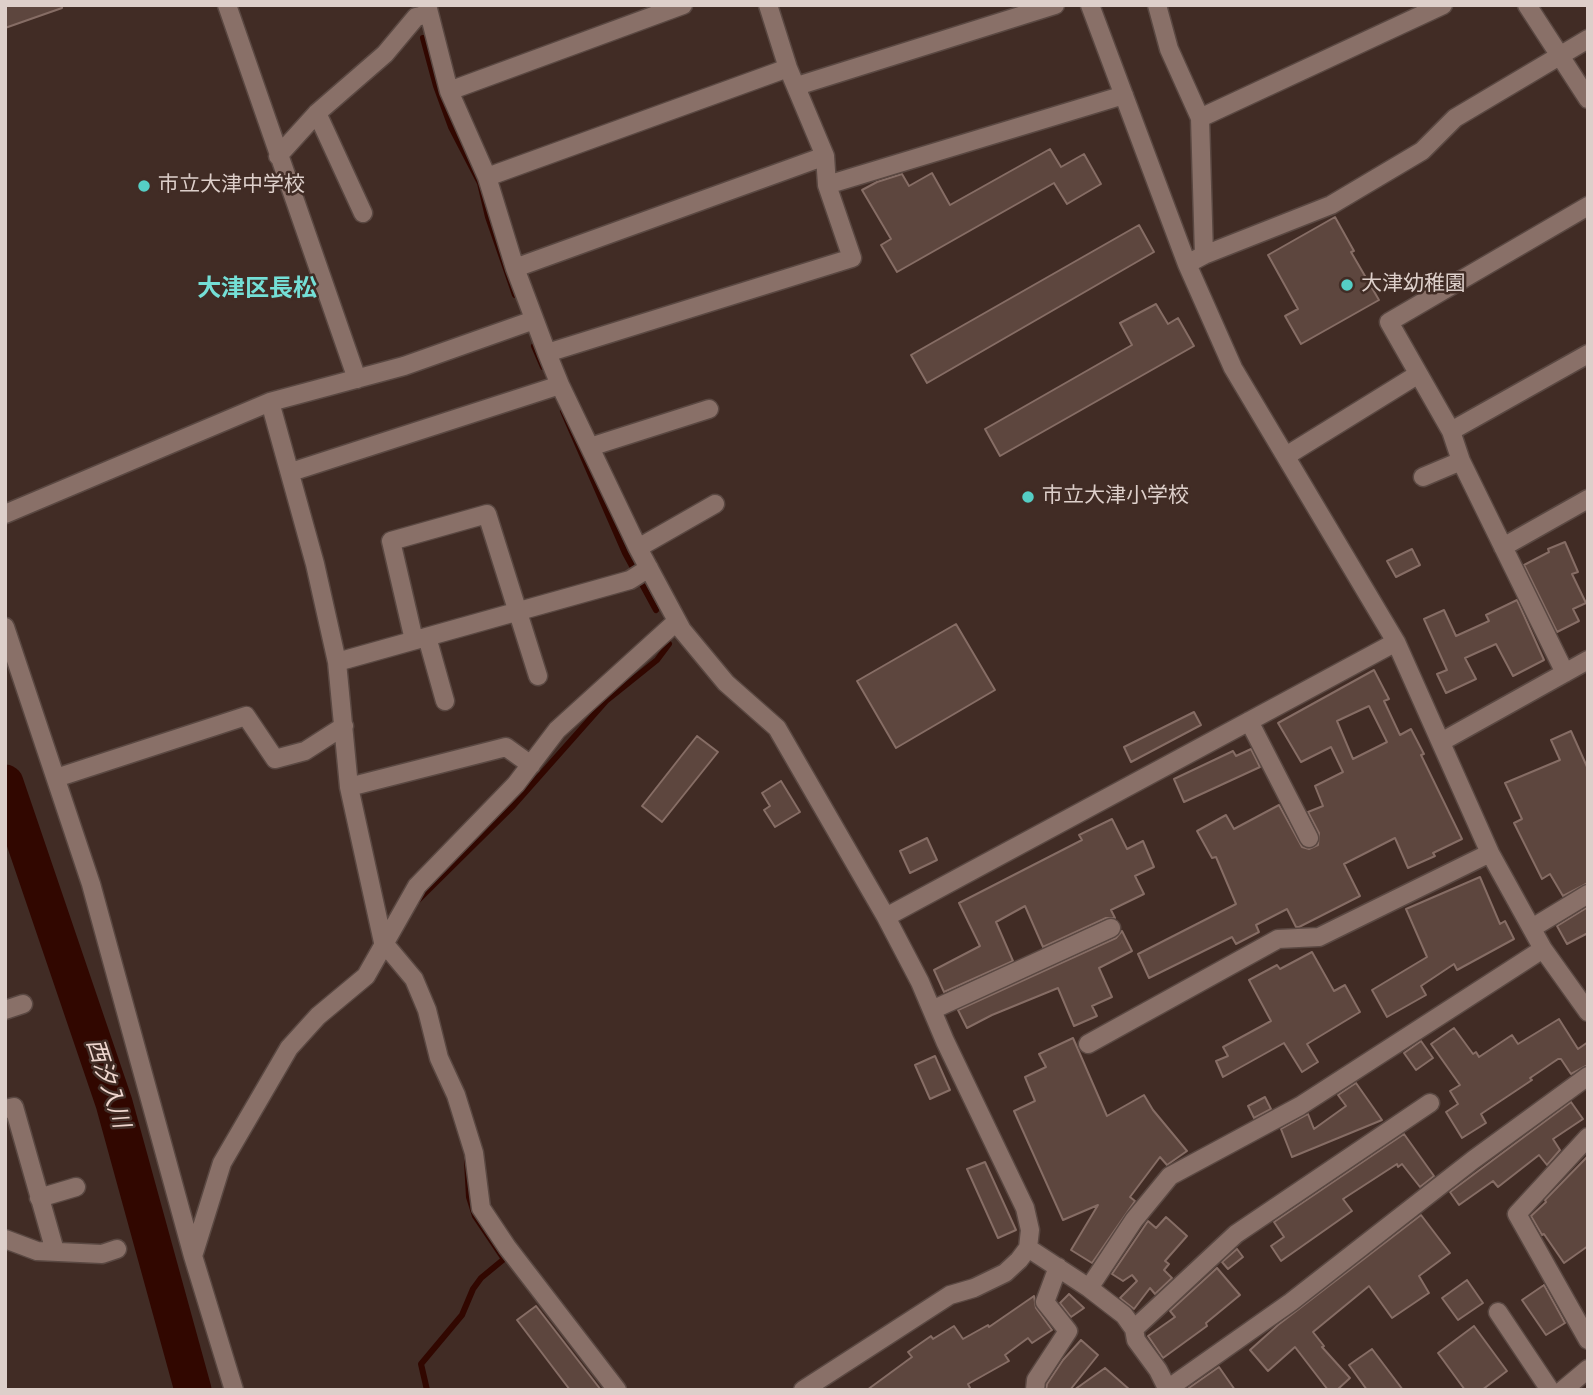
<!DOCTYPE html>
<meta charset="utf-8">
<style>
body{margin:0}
#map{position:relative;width:1593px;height:1395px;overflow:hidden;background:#412c25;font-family:"Source Sans 3",sans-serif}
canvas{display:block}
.frame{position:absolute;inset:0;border:7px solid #ddcfca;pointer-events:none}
</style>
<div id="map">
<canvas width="1593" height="1395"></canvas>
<div class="frame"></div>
</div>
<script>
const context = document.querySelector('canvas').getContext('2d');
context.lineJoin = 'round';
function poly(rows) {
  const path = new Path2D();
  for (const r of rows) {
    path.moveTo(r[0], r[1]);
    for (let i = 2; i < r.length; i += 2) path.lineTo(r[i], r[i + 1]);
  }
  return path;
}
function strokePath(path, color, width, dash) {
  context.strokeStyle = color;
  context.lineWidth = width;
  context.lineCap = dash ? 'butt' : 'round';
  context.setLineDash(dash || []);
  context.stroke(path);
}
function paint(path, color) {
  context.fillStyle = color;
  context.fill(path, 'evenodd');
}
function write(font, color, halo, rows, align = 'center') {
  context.font = font + ' "Source Sans 3","Noto Sans JP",sans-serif';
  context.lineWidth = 5;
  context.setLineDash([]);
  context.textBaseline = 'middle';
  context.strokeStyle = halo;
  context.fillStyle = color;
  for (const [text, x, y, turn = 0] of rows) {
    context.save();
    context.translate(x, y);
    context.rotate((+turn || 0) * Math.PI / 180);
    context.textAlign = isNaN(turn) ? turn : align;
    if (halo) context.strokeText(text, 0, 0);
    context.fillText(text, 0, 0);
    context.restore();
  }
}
const stream = poly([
 [423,38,436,86,451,127,480,183,488,217,515,295],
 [534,346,543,367],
 [563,411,625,553,656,610],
 [416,902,513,806,606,701,657,660,669,644],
 [427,1390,421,1364,462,1315,473,1289,481,1278,504,1259,475,1216,469,1197,467,1161]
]);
const river = poly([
 [5,783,114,1103,193,1390]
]);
const building = poly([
 [5,5,62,5,62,8,5,28,5,5],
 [1050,149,1061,167,1084,154,1101,184,1067,204,1054,183,897,272,881,245,891,239,862,190,877,182,902,174,909,186,932,173,950,205,1050,149],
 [1335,217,1354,251,1351,252,1379,300,1301,344,1285,316,1298,309,1268,255,1335,217],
 [1139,225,1154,252,927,383,911,355,1139,225],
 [1156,304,1168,324,1178,318,1194,346,1000,456,985,429,1132,345,1120,323,1156,304],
 [1565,542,1578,572,1572,574,1586,603,1573,609,1579,621,1557,632,1524,565,1549,552,1548,549,1565,542],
 [1412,549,1420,565,1396,577,1387,561,1412,549],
 [1517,600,1544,660,1513,676,1496,644,1465,658,1476,679,1446,693,1437,674,1447,670,1424,619,1444,610,1456,636,1489,621,1486,615,1517,600],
 [956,624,995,690,896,748,857,681,956,624],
 [1374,670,1389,699,1384,701,1400,735,1411,729,1424,754,1421,755,1462,839,1433,853,1435,856,1408,868,1395,838,1344,864,1360,896,1299,927,1296,927,1287,909,1256,925,1259,932,1236,944,1232,937,1149,978,1138,954,1236,904,1216,857,1212,858,1197,831,1226,815,1234,829,1279,805,1302,847,1309,849,1318,845,1319,833,1308,812,1323,806,1315,786,1343,772,1331,747,1301,762,1278,723,1374,670],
 [1369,706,1387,742,1353,759,1337,721,1369,706],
 [1194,712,1201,725,1131,762,1124,747,1194,712],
 [1571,731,1588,769,1588,883,1563,896,1550,874,1542,879,1514,823,1522,819,1505,783,1560,760,1551,740,1571,731],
 [697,736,718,752,662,822,642,806,697,736],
 [1251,749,1260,767,1184,802,1174,779,1233,751,1236,756,1251,749],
 [781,781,800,812,775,827,764,810,770,806,762,793,781,781],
 [1112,819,1127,849,1143,841,1154,867,1135,876,1144,894,1111,910,1115,918,1106,918,1043,947,1025,906,996,922,1013,961,944,992,934,970,980,946,959,903,1082,840,1079,835,1112,819],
 [927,838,937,860,910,873,900,851,927,838],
 [1480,877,1500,924,1505,921,1514,939,1457,970,1454,964,1421,986,1426,995,1387,1017,1372,990,1427,957,1406,909,1480,877],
 [1588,907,1588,936,1586,934,1567,944,1557,926,1588,907],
 [1122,931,1132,951,1099,968,1112,997,1092,1006,1097,1016,1074,1026,1058,988,992,1015,967,1028,958,1010,1116,938,1122,931],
 [1312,952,1334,991,1345,985,1360,1012,1307,1044,1318,1062,1302,1072,1284,1043,1223,1077,1216,1061,1228,1056,1223,1047,1271,1021,1249,980,1277,965,1280,969,1312,952],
 [1559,1019,1578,1049,1588,1042,1588,1065,1571,1074,1561,1059,1558,1059,1530,1078,1532,1080,1481,1114,1486,1123,1462,1138,1446,1112,1458,1104,1450,1091,1460,1085,1431,1044,1454,1028,1473,1054,1476,1052,1479,1057,1512,1035,1518,1044,1559,1019],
 [1073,1038,1107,1116,1144,1095,1153,1110,1187,1151,1167,1165,1160,1157,1130,1197,1135,1201,1092,1263,1071,1250,1098,1205,1063,1220,1014,1111,1035,1101,1025,1077,1046,1067,1039,1054,1073,1038],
 [1421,1041,1433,1058,1416,1070,1404,1053,1421,1041],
 [935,1056,950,1090,930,1099,915,1065,935,1056],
 [1356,1083,1382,1120,1292,1157,1281,1129,1308,1114,1314,1129,1346,1106,1338,1095,1356,1083],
 [1265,1097,1271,1109,1254,1118,1248,1106,1265,1097],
 [1571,1102,1583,1119,1553,1139,1560,1150,1547,1165,1539,1155,1498,1187,1493,1181,1459,1205,1450,1192,1571,1102],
 [1404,1134,1434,1176,1420,1187,1402,1164,1398,1167,1397,1164,1343,1199,1352,1211,1281,1261,1271,1246,1284,1237,1274,1222,1404,1134],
 [1588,1156,1588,1246,1564,1263,1544,1234,1542,1235,1531,1216,1546,1202,1545,1200,1588,1156],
 [985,1162,1016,1230,998,1238,967,1169,985,1162],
 [1421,1215,1450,1253,1419,1276,1429,1293,1392,1318,1369,1286,1313,1332,1324,1346,1322,1347,1350,1378,1337,1390,1328,1390,1295,1347,1268,1371,1250,1350,1278,1325,1421,1215],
 [1166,1217,1187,1236,1165,1261,1169,1264,1164,1270,1172,1278,1155,1294,1150,1288,1134,1309,1120,1298,1137,1281,1132,1275,1123,1281,1112,1274,1148,1221,1156,1228,1166,1217],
 [1237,1249,1243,1257,1228,1269,1222,1262,1237,1249],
 [1217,1268,1240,1295,1206,1323,1207,1326,1163,1358,1148,1336,1175,1317,1170,1311,1217,1268],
 [1467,1280,1483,1303,1458,1320,1442,1298,1467,1280],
 [1544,1285,1565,1323,1546,1335,1522,1300,1544,1285],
 [1069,1294,1084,1308,1071,1317,1060,1303,1069,1294],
 [1034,1296,1036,1308,1052,1330,1032,1343,1028,1338,1005,1355,1009,1361,968,1384,971,1390,867,1390,912,1357,908,1352,931,1336,933,1339,954,1326,963,1339,988,1325,989,1327,1034,1296],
 [536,1306,601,1390,570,1390,517,1320,536,1306],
 [1474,1326,1507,1371,1482,1390,1465,1390,1438,1353,1474,1326],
 [1081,1340,1098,1355,1070,1390,1046,1390,1047,1384,1063,1360,1081,1340],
 [1372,1349,1403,1390,1367,1390,1349,1365,1372,1349],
 [1219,1367,1235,1390,1186,1390,1219,1367],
 [1105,1368,1130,1390,1074,1390,1105,1368]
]);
const minor = poly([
 [227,5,357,379],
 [427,5,449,91,487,177,515,268,547,353,560,385,638,548,682,630,726,683,777,728,886,917,920,982,945,1041,1025,1208,1030,1230,1028,1248,1019,1260,1005,1273,974,1288,950,1295,803,1390],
 [1090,5,1187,264,1233,368,1396,642,1490,853,1543,949,1588,1012],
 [1157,5,1169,49,1200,118,1204,255],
 [1527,5,1588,99],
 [797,86,1055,5],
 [449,91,683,5],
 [317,113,363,213],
 [1200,118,1443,5],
 [278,156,317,113,385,54,416,17,429,14],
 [487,177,788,68],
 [827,185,1124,95],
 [1187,264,1204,255,1331,205,1422,151,1455,118,1588,39],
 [515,268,825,156],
 [547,353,852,258,827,185,825,156,788,68,768,5],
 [270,402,315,564,337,662,349,787,383,942,414,979,427,1010,439,1058,456,1095,474,1153,481,1208,507,1247,617,1390],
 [1451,431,1588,354],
 [590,447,709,409],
 [1286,456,1417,375],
 [291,472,560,385],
 [1423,477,1461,461],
 [5,514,270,402,404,366,534,320],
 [1503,547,1588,499],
 [638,548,715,504],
 [5,627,91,884,193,1256,234,1390],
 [427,637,445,701],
 [414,640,391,541,487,514,538,676],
 [337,662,630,580,649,568],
 [1565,673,1461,461,1451,431,1389,322,1588,206],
 [1249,721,1309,838],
 [1441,742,1588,660],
 [56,778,246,716,275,759,305,751,344,726],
 [349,787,506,747,531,765],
 [886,917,1396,642],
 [1532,928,1588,894],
 [5,1010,23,1004],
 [932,1010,1111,928],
 [1088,1044,1278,939,1319,937,1490,853],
 [5,1109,14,1107,55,1251],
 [1588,1137,1517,1214,1588,1340],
 [39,1198,76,1187],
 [5,1239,37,1251,102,1254,117,1249],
 [1028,1248,1089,1288,1124,1315,1134,1329,1136,1340,1158,1370,1167,1388],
 [193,1256,222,1163,289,1048,318,1016,366,976,417,886,516,784,557,730,676,622],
 [1089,1288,1134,1220,1170,1176,1300,1106,1543,949],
 [1498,1312,1550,1390],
 [1134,1329,1236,1234,1430,1103],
 [1035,1390,1036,1380,1068,1331,1045,1302,1058,1267],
 [1166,1390,1291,1302,1473,1160,1588,1076],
 [1563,1390,1588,1369]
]);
const markers = [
 [144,186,7,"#55cec5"],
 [1347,285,7,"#55cec5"],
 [1028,497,7,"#55cec5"]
];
const poiNames = [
 ["市立大津中学校",158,186],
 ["大津幼稚園",1361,285],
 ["市立大津小学校",1042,497]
];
const waterNames = [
 ["西汐入川",106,1084,72]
];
const quarterNames = [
 ["大津区長松",257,291]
];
strokePath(stream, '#310700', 6);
strokePath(river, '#310700', 37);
paint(building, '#5d463e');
strokePath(building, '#866d65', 2);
strokePath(minor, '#5a4842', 21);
strokePath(minor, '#897068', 18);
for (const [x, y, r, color] of markers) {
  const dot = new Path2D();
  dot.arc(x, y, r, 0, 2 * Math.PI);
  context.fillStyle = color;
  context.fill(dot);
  strokePath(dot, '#412c25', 2.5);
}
write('21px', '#ddcfca', '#412c25', poiNames, 'left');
write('italic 23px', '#efd6ce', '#412c25', waterNames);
write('bold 24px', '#74dfd6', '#412c25', quarterNames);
</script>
